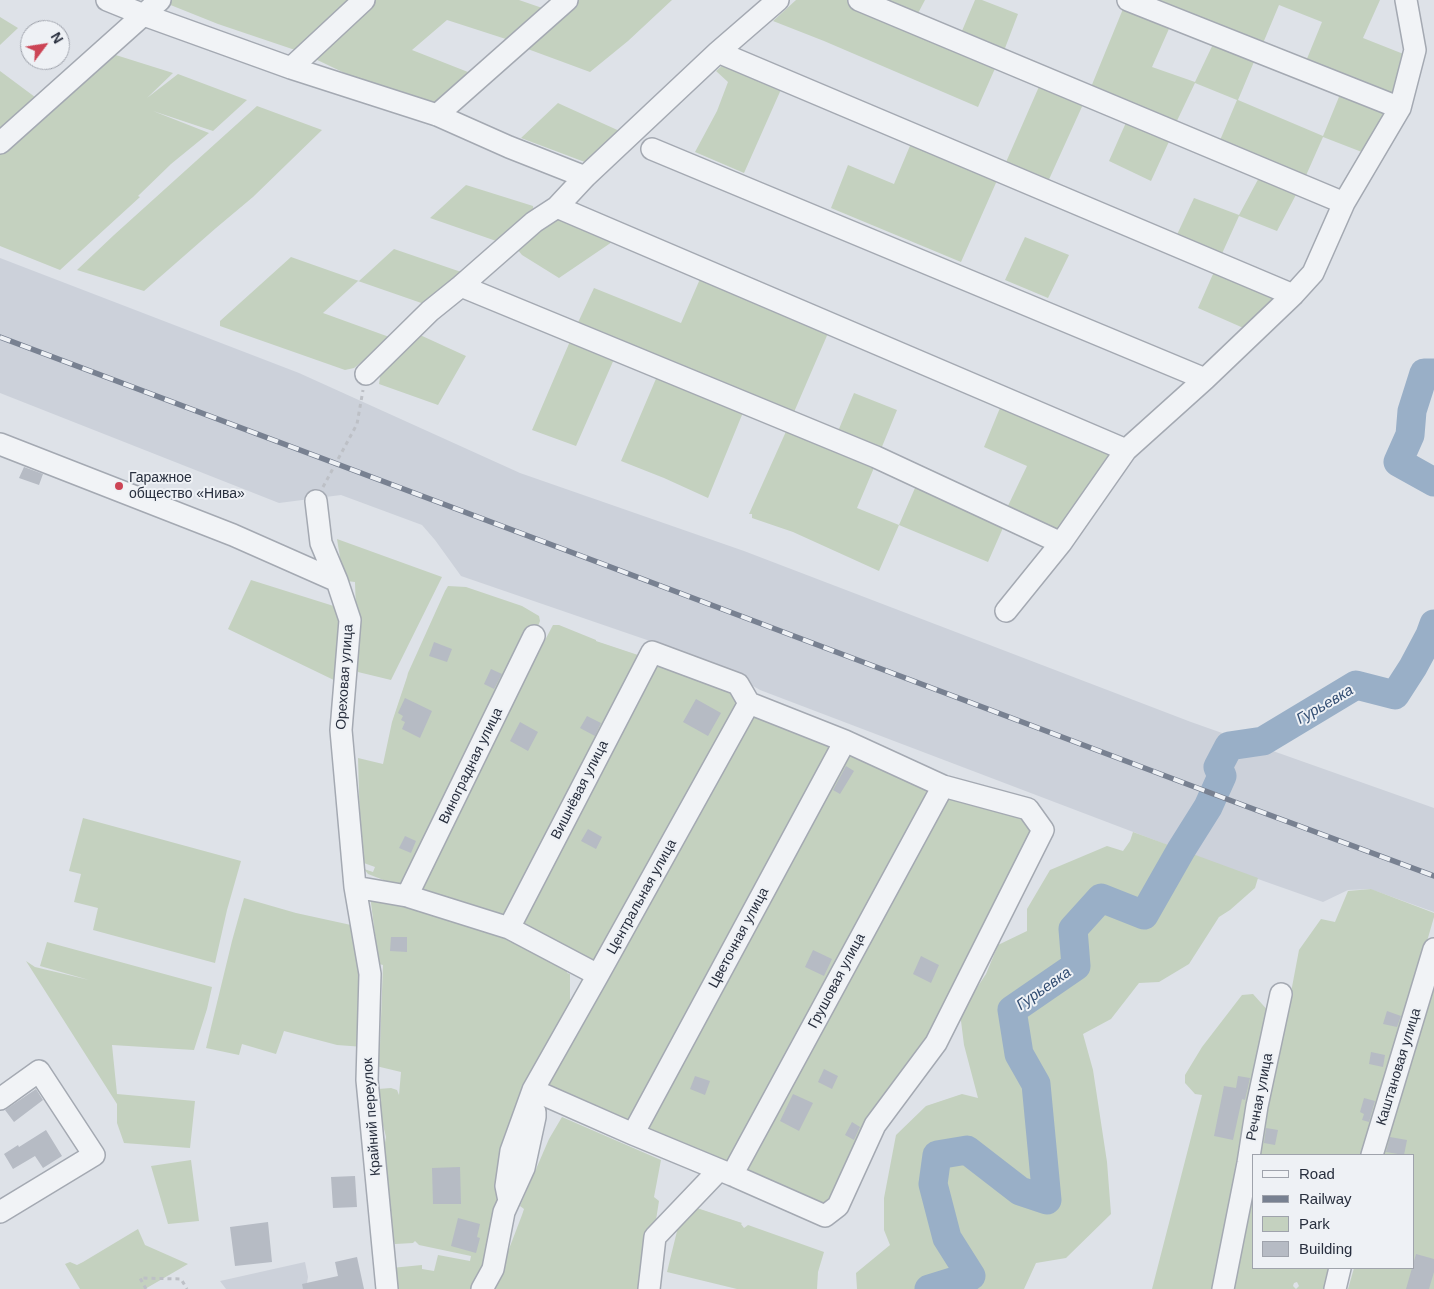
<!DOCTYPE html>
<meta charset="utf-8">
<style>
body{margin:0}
#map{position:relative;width:1434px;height:1289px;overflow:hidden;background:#dee2e8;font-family:Arial,sans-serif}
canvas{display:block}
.legend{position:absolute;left:1252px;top:1154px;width:162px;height:115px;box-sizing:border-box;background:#eef1f5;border:1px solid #9fa3ac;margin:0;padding:6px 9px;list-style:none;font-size:15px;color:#282f3e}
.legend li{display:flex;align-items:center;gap:10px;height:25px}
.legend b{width:25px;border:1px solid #9fa3ac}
.north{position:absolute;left:20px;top:20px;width:50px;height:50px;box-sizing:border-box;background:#eef1f5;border:1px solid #9fa3ac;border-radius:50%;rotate:59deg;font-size:14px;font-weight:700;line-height:20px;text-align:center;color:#282f3e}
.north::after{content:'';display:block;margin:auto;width:18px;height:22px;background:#c45;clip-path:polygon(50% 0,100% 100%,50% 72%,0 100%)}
</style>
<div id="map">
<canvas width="1434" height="1289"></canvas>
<ul class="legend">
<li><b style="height:6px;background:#f1f3f6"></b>Road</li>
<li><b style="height:6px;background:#788191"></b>Railway</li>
<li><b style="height:14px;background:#c4d1bf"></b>Park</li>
<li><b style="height:14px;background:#b6bbc4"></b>Building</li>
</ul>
<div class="north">N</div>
</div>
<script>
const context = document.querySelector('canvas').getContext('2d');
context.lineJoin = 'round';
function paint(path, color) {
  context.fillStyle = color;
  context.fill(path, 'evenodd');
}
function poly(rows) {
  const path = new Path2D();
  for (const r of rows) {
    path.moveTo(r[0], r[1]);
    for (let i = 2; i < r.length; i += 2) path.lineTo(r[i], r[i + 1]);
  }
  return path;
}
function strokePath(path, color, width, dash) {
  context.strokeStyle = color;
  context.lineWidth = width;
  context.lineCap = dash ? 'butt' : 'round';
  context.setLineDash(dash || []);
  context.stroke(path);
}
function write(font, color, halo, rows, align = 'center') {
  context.font = font + ' Arial,sans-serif';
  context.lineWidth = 4;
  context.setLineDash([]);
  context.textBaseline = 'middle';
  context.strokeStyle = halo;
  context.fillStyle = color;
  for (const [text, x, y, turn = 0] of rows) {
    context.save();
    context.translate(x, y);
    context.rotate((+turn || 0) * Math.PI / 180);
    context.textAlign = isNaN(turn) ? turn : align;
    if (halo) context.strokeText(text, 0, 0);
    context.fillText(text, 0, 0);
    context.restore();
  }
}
const built = poly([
 [0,258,299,373,520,473,744,551,1191,722,1434,808,1434,912,1370,889,1348,890,1323,902,1241,873,760,690,711,662,461,576,435,540,422,525,341,495,279,503,0,393],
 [305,1262,308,1277,306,1289,226,1289,220,1281]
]);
const green = poly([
 [166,0,361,0,301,52,218,24,163,2],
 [373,0,519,0,548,10,512,41,447,20,412,50,473,74,438,107,376,88,311,57],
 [579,0,672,0,628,41,590,72,525,48],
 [796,0,847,0,997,64,978,107,824,41,773,21],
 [873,0,925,0,915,19],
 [975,0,982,0,1018,14,1002,56,959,38],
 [1139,0,1380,0,1363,38,1406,55,1397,98,1304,66,1322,22,1279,5,1261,48],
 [1125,4,1172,22,1152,67,1195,82,1215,40,1256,57,1238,100,1323,136,1341,92,1385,110,1367,154,1323,137,1304,180,1218,145,1237,100,1195,83,1174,127,1089,92],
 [0,17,18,28,0,45],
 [103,51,173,73,147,98,178,74,247,100,213,131,153,111,209,133,171,164,138,196,140,197,60,270,0,246,0,149],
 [725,63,783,85,744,173,695,152,717,111,728,82,716,71],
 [0,71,39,100,0,135],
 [1041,82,1085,100,1046,186,1003,169],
 [558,103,560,104,624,133,590,164,521,138],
 [257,106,322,130,253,197,216,228,144,291,77,270,114,235],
 [1128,118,1172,135,1151,181,1109,161],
 [912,141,999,176,961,262,831,208,848,165,894,184],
 [1262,172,1299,189,1277,231,1239,216,1220,258,1175,239,1194,198,1239,215],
 [466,185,533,206,534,213,502,243,430,218],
 [557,215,609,235,612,242,559,278,522,255,517,249],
 [1025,237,1069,255,1048,298,1005,280],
 [394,249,467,274,430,306,358,281,323,313,392,338,354,368,345,370,220,326,220,321,291,257,359,281],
 [1217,265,1276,296,1248,330,1198,308],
 [700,279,829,331,791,419,575,329,594,288,681,323],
 [420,335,466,356,438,405,379,384,381,371],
 [571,339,615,357,576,446,532,430],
 [658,374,744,410,708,498,664,478,621,461],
 [854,393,897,410,879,454,836,436],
 [1002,403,1110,449,1113,458,1059,532,1006,510,1027,466,984,447],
 [788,427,876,463,857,508,899,525,918,481,1006,521,988,562,899,525,879,571,793,532,752,518,752,514,749,514],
 [337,539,442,577,391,680,358,672,355,582,346,581,343,576],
 [251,580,340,608,340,683,228,629],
 [448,586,466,587,522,606,539,616,540,621,534,637,407,880,399,886,368,874,364,869,373,872,375,867,361,862,358,758,383,764,392,722,407,677,408,673,445,591],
 [553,625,559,625,596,640,596,641,641,656,505,918,419,891,478,767],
 [655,661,729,685,742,701,597,961,592,962,591,959,586,959,569,950,570,948,519,925],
 [748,712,836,747,630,1125,550,1091,546,1081],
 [845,752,933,788,730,1167,642,1130],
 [944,794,987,810,990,806,1037,824,975,959,823,1209,739,1173],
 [83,818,241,861,227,910,215,963,93,930,98,908,74,902,81,874,69,871],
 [1133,832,1258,878,1255,888,1230,910,1219,917,1189,964,1159,982,1139,983,1111,1019,1083,1034,1093,1070,1107,1162,1111,1214,1066,1258,1036,1263,1024,1289,857,1289,856,1273,890,1245,884,1230,884,1198,896,1135,926,1106,962,1094,978,1098,964,1045,960,1013,986,974,998,945,1027,931,1027,909,1050,870,1107,846,1123,851,1130,841],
 [1371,889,1434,913,1434,917,1419,969,1371,1155,1255,1155,1280,1029,1292,987,1299,950,1321,919,1335,922,1348,891],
 [370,895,487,926,566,964,567,973,570,974,570,999,574,1000,475,1289,394,1289,391,1268,422,1265,422,1269,434,1271,438,1255,470,1261,471,1256,419,1245,415,1241,413,1243,395,1244,394,1241,387,1242,382,1159,386,1137,379,1109,378,1089,391,1088,397,1090,399,1095,401,1072,376,1066,380,1045,383,965,379,964,378,959],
 [244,898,296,913,351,925,360,973,364,1047,337,1045,284,1031,276,1054,242,1044,239,1055,206,1048,232,941],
 [47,942,212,987,207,1009,194,1050,112,1045,117,1094,195,1101,190,1148,124,1143,117,1123,117,1104,26,961,35,967,89,980,40,966],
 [1434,972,1434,1289,1348,1289,1354,1268,1413,1268,1413,1155,1384,1155],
 [1253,994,1271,1014,1219,1289,1152,1289,1202,1095,1195,1094,1185,1083,1185,1075,1202,1047,1242,995],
 [562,1117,661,1160,654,1197,659,1201,645,1289,489,1289,499,1275,522,1215,524,1209,520,1206,549,1139],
 [191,1160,199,1221,168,1224,151,1166],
 [1253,1167,1253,1268,1341,1268,1335,1289,1296,1289,1299,1286,1297,1282,1294,1283,1293,1286,1296,1289,1230,1289],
 [697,1208,742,1223,741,1224,744,1228,748,1225,824,1252,818,1272,817,1289,737,1289,667,1272,678,1227],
 [138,1229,145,1245,188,1264,145,1289,80,1289,65,1264,70,1262,77,1265,83,1262]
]);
const river = poly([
 [1434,373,1424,373,1412,411,1410,435,1398,462,1434,482],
 [929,1289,971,1276,947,1238,933,1184,937,1155,967,1150,1020,1191,1047,1200,1036,1084,1019,1054,1012,1010,1076,966,1073,929,1101,898,1144,915,1181,850,1208,807,1222,776,1218,767,1229,746,1263,741,1356,685,1395,695,1413,667,1430,635,1434,624]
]);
const building = poly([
 [24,467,43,474,39,485,19,478],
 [434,642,452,649,447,662,429,656],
 [491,669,502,674,494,689,484,684],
 [405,698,432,711,420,738,402,729,405,722,401,720,403,716,398,713],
 [696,699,721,713,708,736,683,722],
 [587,716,601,723,595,736,580,728],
 [520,722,538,732,528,751,510,741],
 [846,766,854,771,840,794,833,790],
 [588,829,602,837,596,849,581,841],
 [405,836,416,841,411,853,399,848],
 [391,937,407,937,407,952,390,951],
 [813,950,832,959,824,976,805,967],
 [921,956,939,965,931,983,913,974],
 [1387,1011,1401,1016,1397,1027,1383,1024],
 [1371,1052,1385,1055,1383,1067,1369,1064],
 [824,1069,838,1076,832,1089,818,1082],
 [695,1076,710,1081,705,1095,690,1089],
 [1238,1076,1250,1078,1245,1100,1242,1099,1233,1140,1214,1136,1224,1086,1236,1088],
 [36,1089,43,1100,14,1122,5,1110],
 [793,1094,813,1103,799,1131,780,1121],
 [1364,1098,1375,1101,1369,1122,1362,1120,1364,1114,1360,1112],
 [852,1122,860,1127,854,1140,845,1135],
 [1266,1128,1278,1130,1275,1145,1264,1143],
 [46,1130,62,1156,43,1168,35,1156,13,1169,4,1154,18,1145,19,1147],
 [1390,1137,1407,1140,1404,1155,1386,1152],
 [460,1167,461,1204,433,1204,432,1168],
 [355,1176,357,1207,333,1208,331,1177],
 [458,1218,480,1224,477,1237,480,1238,476,1253,451,1246],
 [268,1222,272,1262,235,1266,230,1227],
 [1416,1254,1434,1259,1434,1272,1429,1289,1406,1289],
 [357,1257,364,1289,303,1289,302,1284,338,1276,335,1262]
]);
const path = poly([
 [323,487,357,424,363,390],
 [146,1289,140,1278,181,1279,187,1289]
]);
const minor = poly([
 [107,0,144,15,291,68,437,115,509,147,585,177],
 [859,0,1344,203],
 [1128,0,1400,108],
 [718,52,1293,295],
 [291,68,364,0],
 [437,115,567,0],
 [0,143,160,0],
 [652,149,1205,379],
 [557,207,1126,450],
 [461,286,876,457,1061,543],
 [366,374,430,311,461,286,534,222,557,207,585,177,718,52,778,0],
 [0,444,233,535,337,581],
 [316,501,321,543,337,581,350,620,341,730,355,887,370,974,367,1080,387,1289],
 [1006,611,1061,543,1126,450,1205,379,1293,295,1313,273,1344,203,1400,108,1415,50,1406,0],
 [355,887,407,896,509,928,598,975],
 [407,896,534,636],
 [509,928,652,652,738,684,749,703,845,741,943,786,1028,809,1043,830,936,1043,875,1125,838,1206,825,1216,732,1175,633,1134,533,1090],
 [0,1099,39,1071,94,1155,0,1212],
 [633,1134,845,741],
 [1372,1155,1434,949],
 [732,1175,943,786],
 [509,1201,506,1186,511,1151,533,1090,598,975,749,703],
 [482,1289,493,1269,504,1212,524,1168,535,1117,535,1112],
 [649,1289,655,1237,719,1170],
 [1223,1289,1248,1163,1257,1106,1281,994],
 [1335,1289,1340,1268]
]);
const rail = poly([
 [0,337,1232,801,1434,876]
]);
const markers = [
 [119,486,5,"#c45"]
];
const poiNames = [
 ["Гаражное",129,478],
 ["общество «Нива»",129,494]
];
const streetNames = [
 ["Ореховая улица",345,677,-86],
 ["Виноградная улица",471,766,-64],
 ["Вишнёвая улица",580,790,-63],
 ["Центральная улица",642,897,-61],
 ["Цветочная улица",739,938,-62],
 ["Грушовая улица",837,981,-62],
 ["Каштановая улица",1399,1067,-73],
 ["Речная улица",1260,1097,-79],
 ["Крайний переулок",372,1117,-94]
];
const waterNames = [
 ["Гурьевка",1325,705,-30],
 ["Гурьевка",1044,989,-35]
];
paint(built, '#ccd1da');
paint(green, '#c4d1bf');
strokePath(river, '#99afc7', 29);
paint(building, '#b6bbc4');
strokePath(minor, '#a4a9b2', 24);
strokePath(path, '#bdc0c6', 3, [4, 4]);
strokePath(minor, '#f1f3f6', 21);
strokePath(rail, '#788191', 5.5);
strokePath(rail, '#eef1f5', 4, [11]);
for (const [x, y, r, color] of markers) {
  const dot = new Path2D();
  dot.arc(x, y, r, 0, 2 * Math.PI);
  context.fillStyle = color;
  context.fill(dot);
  strokePath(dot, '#eef1f5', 2);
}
write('14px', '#282f3e', '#eef1f5', poiNames, 'left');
write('14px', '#282f3e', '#eef1f5', streetNames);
write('italic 15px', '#324d72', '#eef1f5', waterNames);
</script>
